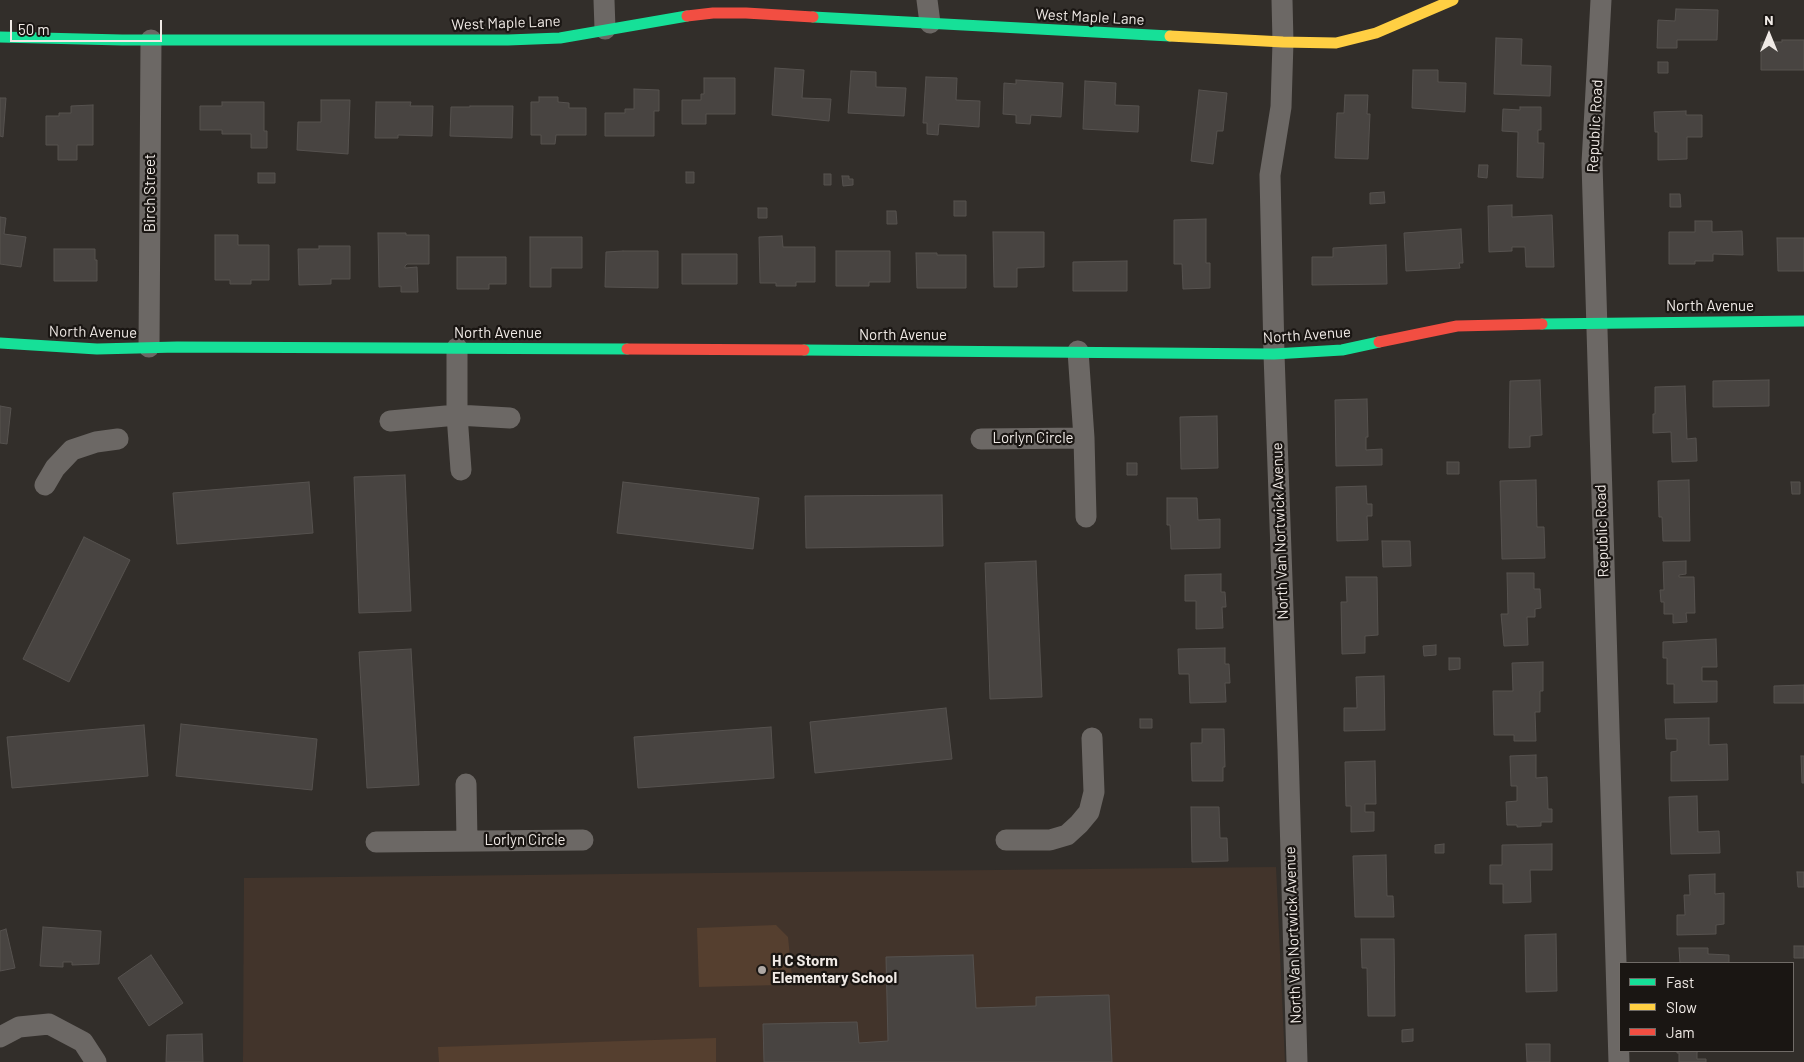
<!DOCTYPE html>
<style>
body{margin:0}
#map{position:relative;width:1804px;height:1062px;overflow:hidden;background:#322e2a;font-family:Barlow,sans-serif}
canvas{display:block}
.legend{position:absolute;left:1619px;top:962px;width:175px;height:90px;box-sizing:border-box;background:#1a1613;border:1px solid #706b67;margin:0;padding:6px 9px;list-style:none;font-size:15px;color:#f0eae6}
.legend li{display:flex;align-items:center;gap:10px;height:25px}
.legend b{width:25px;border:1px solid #706b67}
.north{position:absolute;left:1744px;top:10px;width:50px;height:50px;-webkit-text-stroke:4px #1a1613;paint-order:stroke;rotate:0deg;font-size:14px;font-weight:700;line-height:20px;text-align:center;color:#f0eae6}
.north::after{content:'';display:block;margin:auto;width:18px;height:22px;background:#f0eae6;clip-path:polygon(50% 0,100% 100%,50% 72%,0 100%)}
.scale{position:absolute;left:10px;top:20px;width:152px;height:22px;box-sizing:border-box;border:2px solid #f0eae6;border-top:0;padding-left:6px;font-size:15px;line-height:18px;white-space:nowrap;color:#f0eae6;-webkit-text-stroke:4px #1a1613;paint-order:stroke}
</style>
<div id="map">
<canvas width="1804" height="1062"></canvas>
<ul class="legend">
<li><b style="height:6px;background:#16e098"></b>Fast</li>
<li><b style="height:6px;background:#ffcf43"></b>Slow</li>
<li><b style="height:6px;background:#f24e42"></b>Jam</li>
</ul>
<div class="north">N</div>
<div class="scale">50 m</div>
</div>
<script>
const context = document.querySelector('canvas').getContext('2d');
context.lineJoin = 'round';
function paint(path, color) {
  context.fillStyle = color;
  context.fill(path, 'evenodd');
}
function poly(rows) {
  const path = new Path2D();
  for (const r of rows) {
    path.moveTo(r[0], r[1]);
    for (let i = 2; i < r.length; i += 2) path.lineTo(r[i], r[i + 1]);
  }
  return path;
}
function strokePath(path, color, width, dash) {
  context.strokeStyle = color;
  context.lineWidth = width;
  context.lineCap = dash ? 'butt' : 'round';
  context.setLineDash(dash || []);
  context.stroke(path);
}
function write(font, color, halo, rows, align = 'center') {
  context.font = font + ' Barlow,sans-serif';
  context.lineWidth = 4.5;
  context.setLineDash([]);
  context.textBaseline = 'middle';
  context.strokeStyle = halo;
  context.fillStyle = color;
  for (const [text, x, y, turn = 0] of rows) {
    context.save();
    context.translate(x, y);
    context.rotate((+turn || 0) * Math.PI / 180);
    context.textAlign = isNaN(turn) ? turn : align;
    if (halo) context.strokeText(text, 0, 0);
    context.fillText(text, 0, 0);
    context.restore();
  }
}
const built = poly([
 [1276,867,1285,1062,243,1062,244,878]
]);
const green = poly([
 [776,925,788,937,792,977,779,985,699,987,697,928],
 [716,1038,716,1062,439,1062,438,1047]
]);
const building = poly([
 [1676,9,1718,10,1717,40,1677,40,1677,48,1657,48,1658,20,1675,21,1676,9],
 [1496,38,1522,39,1521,65,1551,66,1550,96,1494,94,1496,38],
 [1782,40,1804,40,1804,70,1761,70,1761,42,1782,42,1782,40],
 [1658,62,1668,62,1668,73,1658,73,1658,62],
 [775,68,804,70,802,98,831,99,829,121,772,115,775,68],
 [1413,70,1438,70,1438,82,1466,83,1465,112,1412,108,1413,70],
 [851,71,876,72,876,87,906,88,904,116,848,113,851,71],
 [926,77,957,78,956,100,980,101,979,127,939,124,938,135,927,134,927,123,923,123,926,77],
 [704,78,735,78,735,114,706,114,706,124,682,124,682,100,701,100,701,94,704,94,704,78],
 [1016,80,1063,83,1061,117,1031,115,1030,124,1016,123,1016,115,1003,114,1004,83,1016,84,1016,80],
 [1085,81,1116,83,1115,105,1139,106,1138,132,1083,129,1085,81],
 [634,89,659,90,659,111,654,111,654,136,605,136,605,113,625,113,625,109,634,109,634,89],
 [1199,90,1227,93,1223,131,1217,131,1213,164,1191,161,1199,90],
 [1345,95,1368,95,1367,114,1370,114,1368,159,1335,158,1337,113,1344,113,1345,95],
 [539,97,558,97,558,102,569,103,569,108,586,108,586,135,556,135,555,144,541,144,541,135,531,135,531,102,539,102,539,97],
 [0,98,6,98,3,137,0,136,0,98],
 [321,100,350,100,348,154,297,150,298,122,321,122,321,100],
 [222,102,264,102,264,131,267,131,267,148,251,148,251,134,222,134,222,130,200,130,200,106,222,106,222,102],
 [376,102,411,102,410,106,433,106,432,136,398,135,398,138,375,138,376,102],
 [93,105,93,145,77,145,77,160,58,160,58,145,46,145,46,116,59,116,59,113,71,113,71,106,93,105],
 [470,106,513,106,512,138,450,136,451,107,470,107,470,106],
 [1520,107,1541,107,1541,130,1538,130,1538,143,1544,143,1543,178,1517,177,1518,132,1502,131,1503,109,1520,110,1520,107],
 [1686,111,1686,115,1702,115,1702,137,1687,137,1687,159,1658,160,1658,132,1655,132,1654,112,1686,111],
 [1479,165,1488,165,1487,178,1478,177,1479,165],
 [686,172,694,172,694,183,686,183,686,172],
 [258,173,275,173,275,183,258,183,258,173],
 [824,174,831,174,831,185,824,185,824,174],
 [842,176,849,176,849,179,853,179,853,185,843,186,842,176],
 [1384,192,1385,203,1370,204,1370,193,1384,192],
 [1670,194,1680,194,1681,207,1670,207,1670,194],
 [954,201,966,201,966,216,954,216,954,201],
 [1512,205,1512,217,1552,215,1554,267,1526,267,1525,247,1512,247,1512,251,1489,252,1488,206,1512,205],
 [758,208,767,208,767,218,758,218,758,208],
 [887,211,896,211,897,224,887,224,887,211],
 [0,217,6,218,4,234,26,237,21,267,0,264,0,217],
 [1206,219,1206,263,1210,263,1210,288,1183,289,1182,264,1174,264,1174,220,1206,219],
 [1695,221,1712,221,1712,232,1742,231,1743,255,1713,254,1713,261,1695,261,1695,264,1669,264,1669,232,1695,232,1695,221],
 [1461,229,1463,263,1459,263,1460,268,1406,271,1404,233,1461,229],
 [993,232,1044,232,1044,267,1017,268,1017,287,994,287,993,232],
 [378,233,406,233,406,235,429,235,429,264,407,264,405,266,405,268,417,267,418,292,401,292,401,286,379,287,378,233],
 [215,235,238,235,238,245,269,245,269,280,251,280,251,284,230,284,230,280,215,280,215,235],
 [782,236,783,247,815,247,815,282,796,282,796,286,776,286,776,283,760,283,759,237,782,236],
 [530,237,582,237,582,268,551,268,551,287,530,287,530,237],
 [1777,238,1804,238,1804,271,1778,271,1777,238],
 [1386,245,1387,284,1312,285,1312,257,1333,257,1333,248,1386,245],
 [319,246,350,246,350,279,331,279,331,284,299,285,298,249,319,249,319,246],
 [54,249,95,249,95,260,97,260,97,281,54,281,54,249],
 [623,251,658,251,658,288,605,287,606,252,623,251],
 [836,251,890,251,890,282,869,282,869,286,836,286,836,251],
 [916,253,937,253,937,255,966,255,966,288,917,288,916,253],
 [682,254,737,254,737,284,682,284,682,254],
 [457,257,506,257,506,284,489,284,489,289,457,289,457,257],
 [1127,261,1127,291,1073,291,1073,262,1127,261],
 [1540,380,1542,435,1530,436,1530,447,1509,448,1510,381,1540,380],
 [1769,380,1769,406,1713,407,1713,381,1769,380],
 [1685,386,1687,439,1696,438,1697,461,1672,462,1671,432,1653,433,1653,414,1655,414,1655,387,1685,386],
 [1367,399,1368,437,1366,437,1366,450,1382,449,1382,465,1336,466,1335,400,1367,399],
 [0,406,11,408,7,444,0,443,0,406],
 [1217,416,1218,468,1181,469,1180,417,1217,416],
 [1447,462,1459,462,1459,474,1447,474,1447,462],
 [1127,463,1137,463,1137,475,1127,475,1127,463],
 [405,475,411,611,359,613,354,477,405,475],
 [1536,480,1537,527,1544,527,1545,558,1502,559,1500,481,1536,480],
 [1689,480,1690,541,1663,541,1662,517,1659,517,1658,481,1689,480],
 [309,482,313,533,177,544,173,493,309,482],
 [623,482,759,498,753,549,617,533,623,482],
 [1791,482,1800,482,1800,494,1792,494,1791,482],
 [1366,486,1367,504,1372,504,1372,516,1367,516,1368,540,1337,541,1336,487,1366,486],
 [942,495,943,546,806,548,805,496,942,495],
 [1167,498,1197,498,1198,520,1220,519,1220,548,1171,549,1170,525,1167,525,1167,498],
 [84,537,130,560,69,682,23,659,84,537],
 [1382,541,1410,541,1411,566,1383,567,1382,541],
 [1036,561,1042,697,990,699,985,563,1036,561],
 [1686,561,1686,574,1679,575,1679,577,1694,577,1695,613,1686,613,1687,622,1673,623,1673,614,1664,614,1664,602,1661,602,1660,590,1664,590,1663,562,1686,561],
 [1507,573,1534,573,1534,589,1540,589,1541,608,1535,609,1535,617,1527,617,1528,645,1504,646,1501,614,1508,614,1507,573],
 [1221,574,1221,592,1225,592,1226,607,1222,607,1223,628,1196,629,1196,601,1185,601,1185,575,1221,574],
 [1346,577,1377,577,1378,635,1365,636,1365,653,1342,654,1341,602,1347,602,1346,577],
 [1716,639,1717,667,1702,667,1702,681,1717,681,1717,702,1674,703,1674,684,1667,684,1667,658,1663,658,1663,642,1716,639],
 [1436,645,1436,655,1424,656,1423,646,1436,645],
 [1225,648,1225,664,1229,664,1230,683,1225,683,1226,702,1190,703,1189,674,1179,674,1178,649,1225,648],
 [411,649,419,785,367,788,359,652,411,649],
 [1449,658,1460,658,1460,669,1449,670,1449,658],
 [1543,662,1543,691,1540,691,1540,712,1535,712,1536,741,1514,741,1514,735,1494,735,1493,691,1513,691,1512,663,1543,662],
 [1384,676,1385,730,1344,731,1344,708,1357,708,1356,677,1384,676],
 [1804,685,1804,703,1774,703,1774,686,1804,685],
 [946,708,952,759,815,773,810,722,946,708],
 [1709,718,1709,745,1727,744,1728,780,1671,781,1671,752,1677,751,1677,739,1666,739,1665,719,1709,718],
 [1140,719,1152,719,1152,728,1140,728,1140,719],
 [181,724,317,739,312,790,176,776,181,724],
 [144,725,148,776,12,788,7,737,144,725],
 [771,727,774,778,638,788,634,737,771,727],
 [1202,729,1224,729,1225,767,1223,767,1223,781,1192,781,1191,743,1202,743,1202,729],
 [1536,755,1536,778,1547,777,1548,809,1552,809,1552,822,1541,822,1541,826,1517,827,1517,825,1507,825,1506,802,1517,801,1517,786,1511,786,1510,756,1536,755],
 [1801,756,1804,756,1804,783,1802,783,1801,756],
 [1375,761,1376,804,1365,804,1365,812,1374,812,1374,831,1351,832,1351,806,1346,806,1345,762,1375,761],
 [1697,796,1698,832,1719,831,1720,853,1671,854,1669,797,1697,796],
 [1191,807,1219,807,1220,838,1227,838,1228,861,1192,862,1191,807],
 [1444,844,1444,853,1435,853,1435,845,1444,844],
 [1552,844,1552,870,1530,870,1531,902,1503,903,1503,884,1490,884,1490,865,1502,865,1502,845,1552,844],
 [1386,855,1387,896,1393,896,1394,917,1355,917,1353,856,1386,855],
 [1797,872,1804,872,1804,887,1798,887,1797,872],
 [1715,874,1715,894,1724,893,1724,924,1716,925,1716,934,1677,935,1677,915,1685,915,1684,895,1690,895,1689,875,1715,874],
 [43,927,101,931,99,964,72,965,72,962,63,962,63,967,40,966,43,927],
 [6,929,15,968,0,971,0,931,6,929],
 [1556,934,1557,991,1526,992,1525,935,1556,934],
 [1361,939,1394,939,1395,1016,1368,1016,1367,968,1362,968,1361,939],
 [1794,946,1804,946,1804,958,1794,958,1794,946],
 [1679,948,1708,948,1708,954,1729,955,1729,963,1680,963,1679,948],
 [151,955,183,1003,149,1026,118,978,151,955],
 [973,955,976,1008,1036,1006,1036,997,1109,995,1112,1062,764,1062,763,1024,857,1022,859,1043,888,1041,886,957,973,955],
 [1413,1029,1413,1041,1402,1042,1402,1030,1413,1029],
 [202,1034,203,1062,166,1062,167,1035,202,1034],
 [1526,1044,1550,1044,1550,1062,1527,1062,1526,1044],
 [1677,1051,1700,1051,1697,1052,1697,1059,1706,1059,1706,1062,1679,1062,1679,1053,1677,1053,1677,1051]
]);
const street = poly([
 [604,0,605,29],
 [927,0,930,23],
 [1282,0,1283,42,1281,107,1270,175,1274,354,1288,749,1297,1062],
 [1601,0,1592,163,1619,1062],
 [149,347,151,40],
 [457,348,457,415,461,470],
 [1078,351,1084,438,1086,517],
 [390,421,457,415,510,418],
 [981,439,1084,438],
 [45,485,55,468,72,450,96,442,118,439],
 [466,784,467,840],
 [1006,840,1050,840,1067,835,1079,824,1089,812,1094,792,1092,738],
 [376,842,583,840],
 [0,1037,19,1027,49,1024,83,1042,96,1062]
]);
const fast = poly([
 [813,17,1170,36],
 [0,37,122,40,508,40,560,38,687,16],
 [1542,324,1804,321],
 [0,343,97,349,177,347,627,349],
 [804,350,1274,354,1342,350,1379,342]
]);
const slow = poly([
 [1170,36,1283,42,1336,43,1376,33,1453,0]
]);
const jam = poly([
 [687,16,713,13,746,13,813,17],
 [1379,342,1457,326,1542,324],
 [627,349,804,350]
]);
const markers = [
 [762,970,5,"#aea8a4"]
];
const streetNames = [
 ["West Maple Lane",1090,17,3],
 ["West Maple Lane",506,23,-2],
 ["Republic Road",1595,126,-87],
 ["Birch Street",150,193,-90],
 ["North Avenue",1710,306],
 ["North Avenue",93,332,1],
 ["North Avenue",498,333],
 ["North Avenue",903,335],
 ["North Avenue",1307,335,-4],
 ["Lorlyn Circle",1033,438],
 ["North Van Nortwick Avenue",1280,531,-92],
 ["Republic Road",1602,531,-92],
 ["Lorlyn Circle",525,840],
 ["North Van Nortwick Avenue",1293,935,-92]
];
const poiNames = [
 ["H C Storm",772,961],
 ["Elementary School",772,978]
];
paint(built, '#42342b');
paint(green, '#553f2f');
paint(building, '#484441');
strokePath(building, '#56524f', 1);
strokePath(street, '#6c6865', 21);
strokePath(fast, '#16e098', 11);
strokePath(slow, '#ffcf43', 11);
strokePath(jam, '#f24e42', 11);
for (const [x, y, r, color] of markers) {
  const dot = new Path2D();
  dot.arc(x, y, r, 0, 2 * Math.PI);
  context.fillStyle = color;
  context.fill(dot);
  strokePath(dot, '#1a1613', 2);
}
write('15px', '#f0eae6', '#1a1613', streetNames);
write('bold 15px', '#f0eae6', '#1a1613', poiNames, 'left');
</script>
